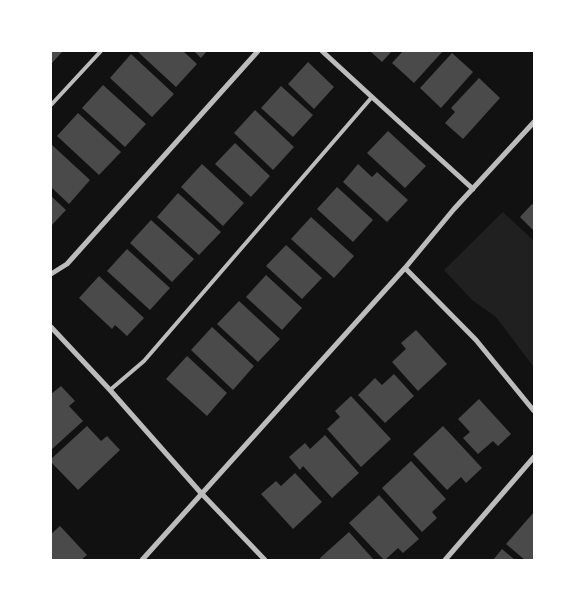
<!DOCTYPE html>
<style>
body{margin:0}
#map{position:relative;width:585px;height:611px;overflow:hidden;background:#111;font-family:Figtree,sans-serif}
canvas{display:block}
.frame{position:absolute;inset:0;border:52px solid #fff;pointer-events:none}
</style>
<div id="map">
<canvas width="585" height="611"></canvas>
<div class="frame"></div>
</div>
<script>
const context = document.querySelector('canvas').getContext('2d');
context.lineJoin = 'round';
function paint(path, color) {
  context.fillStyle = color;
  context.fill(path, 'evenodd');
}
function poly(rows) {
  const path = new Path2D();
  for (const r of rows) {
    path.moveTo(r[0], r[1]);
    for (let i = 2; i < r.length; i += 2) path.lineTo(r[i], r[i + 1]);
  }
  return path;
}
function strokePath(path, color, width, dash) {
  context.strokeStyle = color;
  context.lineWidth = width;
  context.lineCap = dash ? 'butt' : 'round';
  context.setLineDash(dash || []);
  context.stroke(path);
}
const green = poly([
 [503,212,534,241,534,365,533,366,496,317,472,300,444,270]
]);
const building = poly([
 [51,51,63,51,51,64],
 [137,51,183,51,197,64,176,87],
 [194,51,207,51,201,58],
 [370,51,392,51,382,62],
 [403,51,443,51,414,83,392,63],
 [452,53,473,72,441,108,420,88],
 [131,54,174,94,152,117,110,78],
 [308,62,334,87,314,109,288,84],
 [479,78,500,98,463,139,445,123,455,112,451,108],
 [103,85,146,124,125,147,82,108],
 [281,86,313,115,293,137,261,108],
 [255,110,294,147,273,170,234,133],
 [78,113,121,152,99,175,57,136],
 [388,131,426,166,405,188,367,153],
 [235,143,270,176,251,197,215,164],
 [52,145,90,180,69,204,51,187,51,146],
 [202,164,244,203,223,226,181,187],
 [358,164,372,177,377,172,408,200,387,222,343,182],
 [337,187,373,220,353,242,317,209],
 [178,193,221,232,199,255,157,217],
 [51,196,66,210,51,226],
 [532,204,534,206,534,231,520,217],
 [311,217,354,256,334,278,291,239],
 [151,220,194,259,172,282,130,243],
 [286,245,322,278,302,299,266,266],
 [127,249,170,288,150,310,107,271],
 [266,275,302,308,282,330,246,297],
 [99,276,144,318,127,336,115,325,112,329,79,298],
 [239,301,280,339,258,362,217,324],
 [212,327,254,366,233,390,191,350],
 [416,330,447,364,418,391,392,362,406,349,401,343],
 [187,356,227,393,207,416,166,379],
 [394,374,414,396,385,423,358,395,375,378,382,385],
 [61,386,75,401,69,406,83,421,51,450,51,394],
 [351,396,391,439,361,467,327,429,340,417,335,411],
 [479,399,511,434,498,446,493,441,478,454,463,438,470,432,458,419],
 [87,426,101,441,107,436,120,450,78,490,51,462,51,459],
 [443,426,482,468,466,483,461,477,447,490,413,454],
 [325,435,359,473,332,498,303,466,300,470,289,457,305,443,310,449],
 [411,461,446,499,432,512,437,518,422,532,382,488],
 [295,473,322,502,293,529,261,494,276,481,281,486],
 [379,495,419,539,403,553,398,548,385,560,384,560,349,523],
 [534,512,534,560,525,560,506,544],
 [60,526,87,555,81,560,51,560,51,534],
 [349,532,374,560,321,560,320,558],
 [502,549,515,560,493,560]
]);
const service = poly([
 [51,105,101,51],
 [110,390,144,361,372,97]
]);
const minor = poly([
 [322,51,372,97,473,189],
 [405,268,476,340,534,411],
 [51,274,67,264,258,51],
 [51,327,110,390,201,493,265,560],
 [142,560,405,268,454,209,534,122],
 [445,560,534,457]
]);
paint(green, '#202020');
paint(building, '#4a4a4a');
strokePath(service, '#bcbcbc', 4);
strokePath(minor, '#bcbcbc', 5);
</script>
